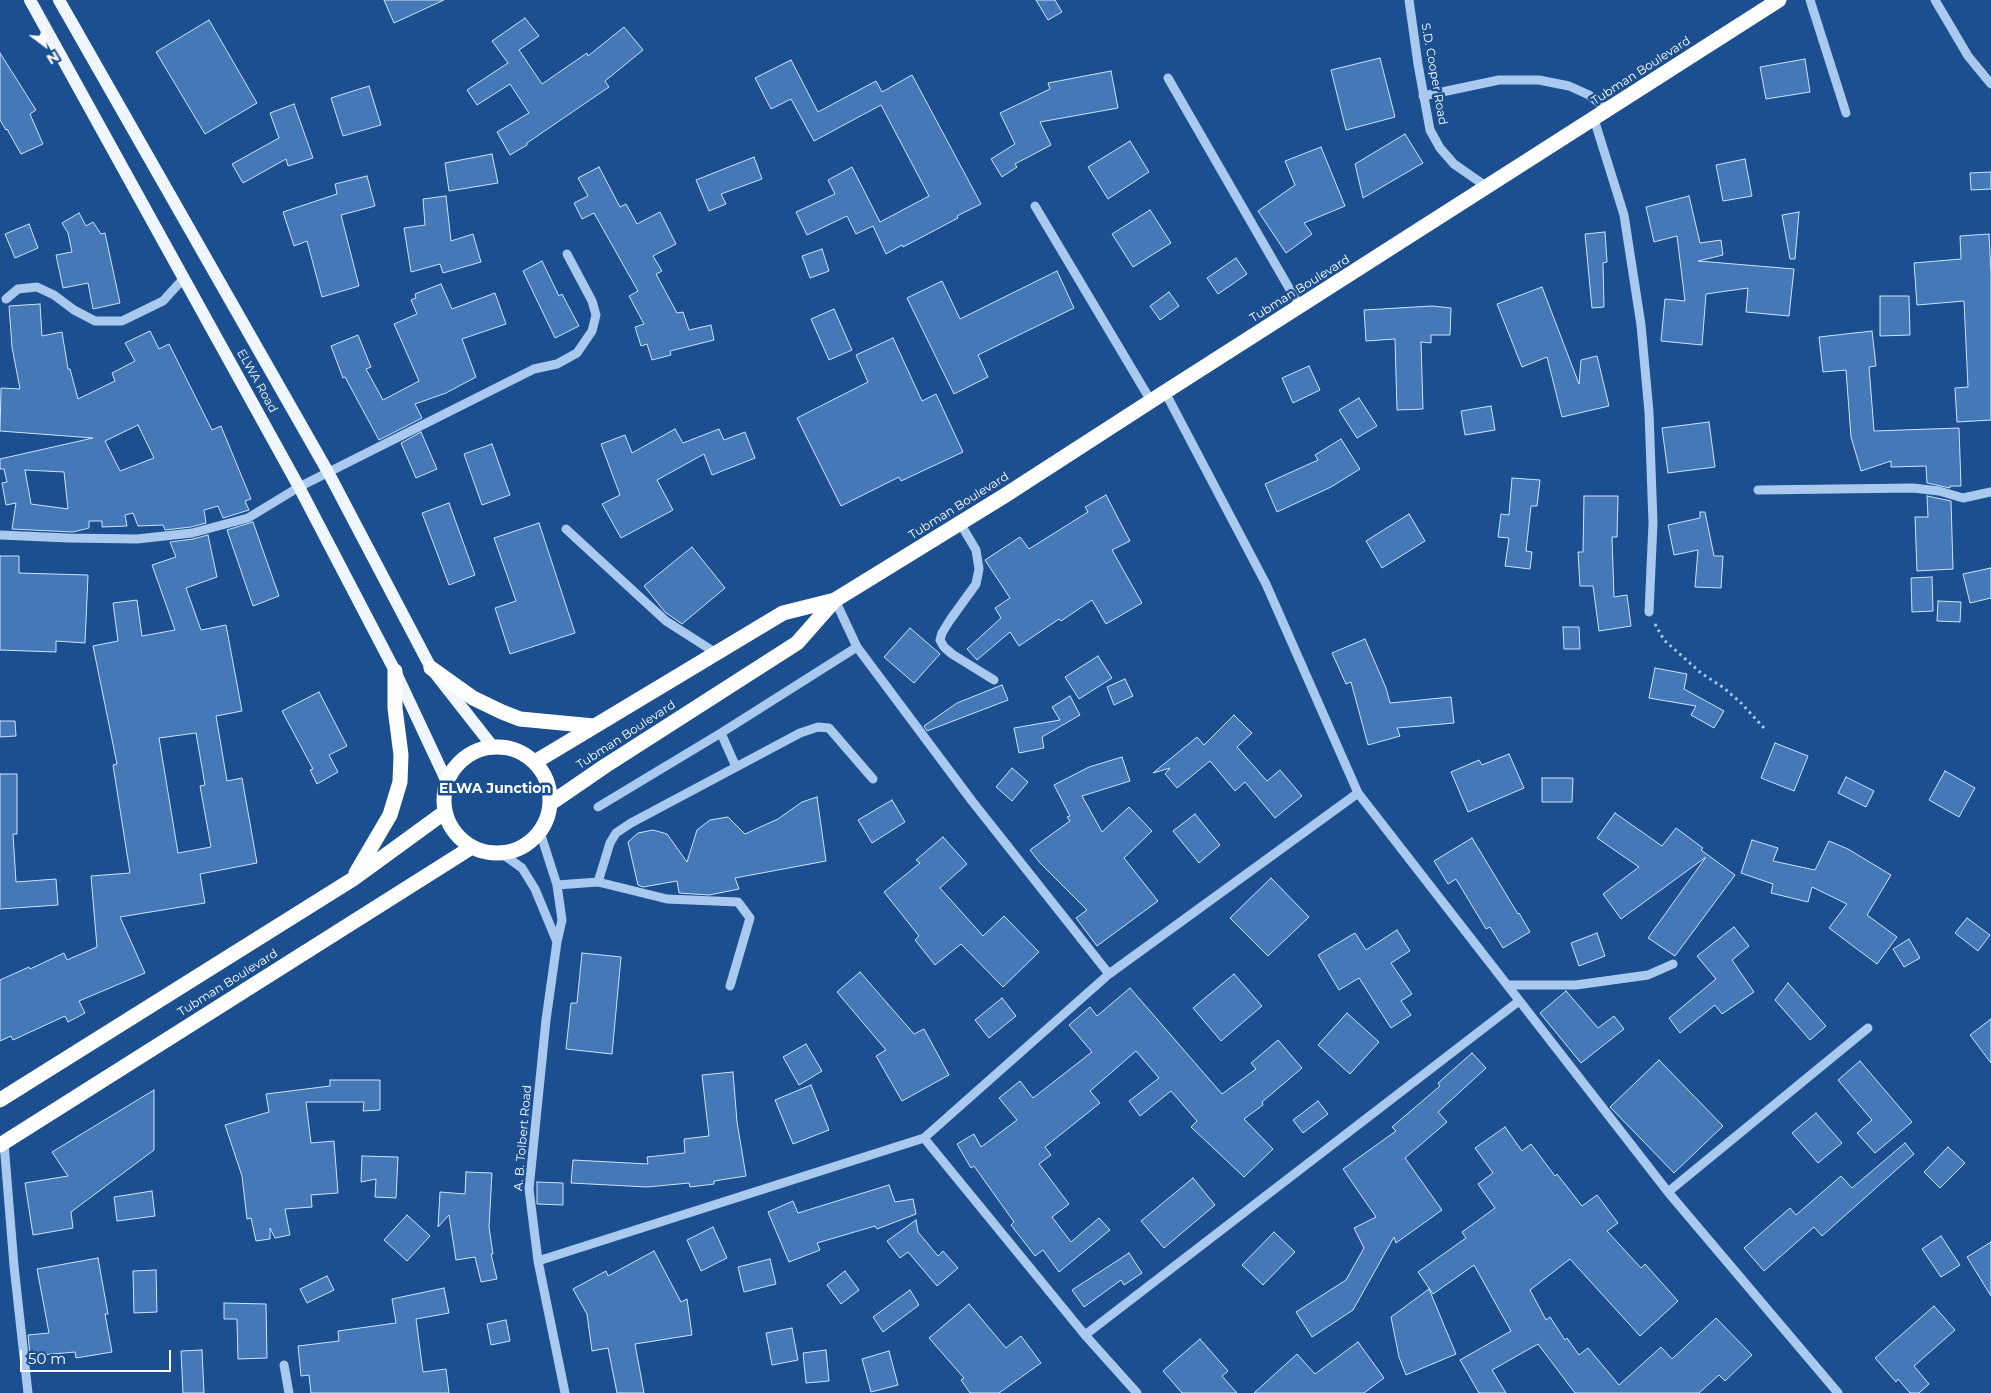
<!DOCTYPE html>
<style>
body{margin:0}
#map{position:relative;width:1991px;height:1393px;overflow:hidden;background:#1b4f8f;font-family:Montserrat,sans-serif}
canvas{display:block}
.north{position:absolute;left:20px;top:20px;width:50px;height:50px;-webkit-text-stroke:4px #1b4f8f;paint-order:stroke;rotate:149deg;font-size:14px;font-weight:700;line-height:20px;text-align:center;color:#fff}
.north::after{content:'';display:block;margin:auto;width:18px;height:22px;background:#fff;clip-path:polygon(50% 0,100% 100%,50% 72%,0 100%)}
.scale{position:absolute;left:20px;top:1350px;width:151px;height:22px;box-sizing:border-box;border:2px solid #fff;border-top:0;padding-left:6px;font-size:15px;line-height:18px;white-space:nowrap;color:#fff;-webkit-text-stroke:4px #1b4f8f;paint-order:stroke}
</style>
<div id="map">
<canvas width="1991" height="1393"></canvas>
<div class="north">N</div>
<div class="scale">50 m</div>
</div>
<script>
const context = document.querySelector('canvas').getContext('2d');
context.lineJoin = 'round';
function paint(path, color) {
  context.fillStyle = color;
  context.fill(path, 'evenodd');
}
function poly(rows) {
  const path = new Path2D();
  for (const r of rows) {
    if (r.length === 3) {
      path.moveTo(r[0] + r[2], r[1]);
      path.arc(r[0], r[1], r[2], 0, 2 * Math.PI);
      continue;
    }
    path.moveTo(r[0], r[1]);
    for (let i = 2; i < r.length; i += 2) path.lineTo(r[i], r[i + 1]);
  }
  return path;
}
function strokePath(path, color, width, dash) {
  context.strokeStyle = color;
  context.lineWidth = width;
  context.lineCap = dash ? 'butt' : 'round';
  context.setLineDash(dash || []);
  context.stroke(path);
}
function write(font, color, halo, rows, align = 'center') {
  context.font = font + ' Montserrat,sans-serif';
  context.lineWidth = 5;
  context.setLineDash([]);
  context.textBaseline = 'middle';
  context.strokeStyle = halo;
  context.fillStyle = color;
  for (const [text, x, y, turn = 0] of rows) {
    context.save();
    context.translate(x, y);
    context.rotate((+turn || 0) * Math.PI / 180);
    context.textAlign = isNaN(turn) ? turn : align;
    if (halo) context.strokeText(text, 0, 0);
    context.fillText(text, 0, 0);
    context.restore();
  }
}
const building = poly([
 [384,0,444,0,394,23,384,0],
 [1036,0,1055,0,1062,12,1048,20,1036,0],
 [525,18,539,36,519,50,542,84,587,53,588,56,624,27,643,50,605,81,609,87,527,143,527,145,510,155,497,132,529,113,510,84,477,105,467,90,508,63,492,41,525,18],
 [209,20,257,103,205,134,156,52,209,20],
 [0,53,36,110,30,114,43,144,21,154,7,129,6,130,0,120,0,53],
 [1380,58,1395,117,1346,130,1331,70,1380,58],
 [1805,59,1810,92,1766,99,1760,67,1805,59],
 [791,60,818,112,876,81,882,92,912,75,981,204,957,216,958,218,903,247,902,245,886,254,873,226,856,234,847,216,807,235,796,212,835,194,828,180,852,167,880,222,929,196,881,105,814,141,791,99,771,109,755,78,791,60],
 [1111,71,1118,108,1040,122,1051,145,1015,164,1017,167,1002,177,991,159,1015,144,1000,113,1050,89,1048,83,1111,71],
 [369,86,381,125,343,136,331,98,369,86],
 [294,104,313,158,288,166,286,159,243,183,232,164,279,138,270,113,294,104],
 [1405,134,1423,163,1363,198,1355,164,1405,134],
 [1130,141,1149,172,1108,199,1088,167,1130,141],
 [1321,147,1345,206,1304,223,1312,234,1286,253,1258,211,1295,185,1285,161,1321,147],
 [492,154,498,183,449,191,445,163,492,154],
 [754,157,762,179,721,194,726,204,709,211,696,180,754,157],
 [1745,159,1752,196,1723,201,1716,165,1745,159],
 [599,167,620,207,626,204,637,224,660,212,676,244,653,256,662,271,656,274,677,313,683,312,689,330,711,325,714,340,670,351,671,355,652,360,647,344,641,346,635,327,644,324,629,296,638,291,594,213,582,219,574,203,588,196,578,178,599,167],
 [1991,172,1991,189,1971,190,1970,173,1991,172],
 [367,176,375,206,341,215,359,286,322,297,307,241,294,246,283,212,337,194,335,184,367,176],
 [446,196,451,241,473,234,481,262,443,273,440,264,411,272,404,228,425,225,423,199,446,196],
 [1689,196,1700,243,1721,240,1723,255,1698,261,1794,269,1789,316,1746,312,1748,288,1706,294,1702,345,1661,341,1665,299,1685,301,1677,236,1654,242,1646,207,1689,196],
 [1150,210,1171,243,1133,267,1112,234,1150,210],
 [1799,212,1795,259,1790,259,1782,215,1799,212],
 [79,213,86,226,93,222,101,234,105,233,120,303,93,309,88,283,63,288,56,255,72,252,68,233,62,223,79,213],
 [29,224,38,248,15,258,5,234,29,224],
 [1605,232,1607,262,1603,263,1604,307,1592,308,1585,234,1605,232],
 [1989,234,1991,274,1991,420,1957,422,1955,388,1968,387,1964,301,1917,305,1914,263,1961,259,1960,236,1989,234],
 [822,249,829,271,810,278,802,256,822,249],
 [1236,258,1247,274,1218,294,1207,278,1236,258],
 [542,261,559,296,562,294,579,326,555,338,523,271,542,261],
 [1057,271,1074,308,978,355,988,377,954,394,907,298,942,281,960,319,1057,271],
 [441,284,452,309,495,293,506,324,462,339,476,377,446,393,415,404,422,418,379,440,345,377,343,378,331,346,358,335,371,367,366,369,383,400,419,381,394,324,417,314,411,300,416,298,415,294,441,284],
 [1542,287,1579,384,1581,360,1597,356,1609,406,1562,417,1547,357,1522,367,1497,304,1542,287],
 [1169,292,1179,306,1160,320,1150,306,1169,292],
 [1880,296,1909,296,1910,335,1880,336,1880,296],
 [40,304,42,336,62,332,68,369,70,369,78,399,115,381,112,373,135,361,125,343,150,331,159,349,169,344,212,430,221,426,251,499,245,501,249,510,223,518,218,506,204,510,206,523,191,527,165,530,163,525,138,526,133,513,125,515,127,526,102,527,102,521,89,521,89,528,73,532,12,529,16,503,6,505,2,483,7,482,4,469,0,469,0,459,93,438,0,431,1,388,20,389,12,347,9,306,40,304],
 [138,425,154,458,120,471,105,441,138,425],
 [25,470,64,472,68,509,31,504,25,470],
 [1432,306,1451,308,1450,335,1431,335,1431,343,1421,342,1423,409,1397,410,1395,339,1366,341,1364,310,1432,306],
 [834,309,852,350,829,360,811,319,834,309],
 [1872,331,1876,366,1869,367,1874,431,1959,428,1961,486,1950,486,1950,488,1927,483,1926,466,1891,467,1891,461,1861,471,1851,437,1846,370,1823,372,1819,337,1872,331],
 [893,338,922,401,936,394,963,452,901,481,899,477,841,506,797,418,868,382,856,355,893,338],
 [1309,366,1320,390,1293,403,1282,378,1309,366],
 [1359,398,1377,426,1357,438,1339,410,1359,398],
 [1491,406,1495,430,1465,435,1461,411,1491,406],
 [1709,422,1715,467,1668,473,1662,428,1709,422],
 [675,429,683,443,719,429,724,440,745,432,755,458,712,475,704,454,657,480,673,510,621,538,602,504,620,495,601,444,625,435,632,453,675,429],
 [421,432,437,469,416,478,401,443,421,432],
 [1341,439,1360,469,1331,487,1277,512,1265,484,1318,460,1315,455,1341,439],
 [492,444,510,495,482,505,464,454,492,444],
 [1512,478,1540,480,1537,506,1531,506,1526,551,1532,552,1530,569,1505,566,1509,538,1498,537,1501,514,1509,515,1512,478],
 [1106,495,1130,541,1112,550,1142,603,1106,624,1092,600,1061,621,1059,619,1019,646,1010,632,977,660,967,649,1001,618,995,608,1010,598,985,560,1020,537,1029,549,1088,512,1085,507,1106,495],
 [1584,496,1618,496,1617,537,1612,537,1614,597,1627,595,1631,626,1599,631,1593,586,1580,586,1578,552,1583,552,1584,496],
 [1927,496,1951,501,1953,569,1917,571,1915,517,1928,517,1927,496],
 [449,503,475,575,449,585,422,513,449,503],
 [1700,512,1705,512,1714,556,1723,556,1721,588,1695,587,1698,550,1674,555,1668,525,1700,518,1700,512],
 [1409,514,1425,541,1382,568,1366,541,1409,514],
 [253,522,279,596,253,606,227,530,253,522],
 [539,523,575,633,510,654,495,608,516,601,494,538,539,523],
 [208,535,217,577,186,588,201,630,226,625,242,711,216,716,227,781,242,778,257,863,200,874,205,903,120,917,145,973,79,1001,85,1013,68,1022,65,1016,13,1040,11,1036,0,1041,0,980,29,967,30,969,64,953,67,960,97,947,91,876,130,873,113,765,117,764,93,646,118,641,113,603,137,600,142,636,175,630,152,565,176,557,170,542,193,539,208,535],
 [196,733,205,785,200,786,211,847,178,853,159,738,196,733],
 [692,547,725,588,682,624,665,612,644,586,692,547],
 [0,556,19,556,19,573,88,575,85,643,56,641,56,652,0,650,0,556],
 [1991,568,1991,598,1970,603,1963,574,1991,568],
 [1932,577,1933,611,1912,612,1911,578,1932,577],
 [1938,601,1961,602,1960,622,1937,621,1938,601],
 [1563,627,1579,627,1580,649,1564,649,1563,627],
 [910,628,940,654,914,683,884,657,910,628],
 [1365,639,1386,688,1390,703,1451,697,1454,723,1397,728,1400,736,1368,745,1351,682,1346,684,1332,653,1365,639],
 [1098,656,1112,678,1079,699,1065,677,1098,656],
 [1655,668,1687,674,1684,689,1724,711,1714,728,1691,715,1696,706,1649,698,1655,668],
 [1125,679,1133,696,1114,705,1107,687,1125,679],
 [1002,685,1008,700,927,731,924,726,957,703,1002,685],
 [319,692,347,746,329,755,338,772,317,784,310,770,313,769,282,711,319,692],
 [1070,696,1080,715,1042,737,1044,748,1019,753,1014,728,1060,720,1052,707,1070,696],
 [1234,715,1252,733,1237,747,1267,781,1280,770,1302,796,1275,818,1245,782,1235,791,1210,761,1177,788,1165,774,1170,768,1153,773,1197,737,1204,745,1234,715],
 [0,721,15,721,16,736,0,737,0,721],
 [1775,743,1808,756,1794,791,1761,778,1775,743],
 [1509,754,1524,788,1468,812,1451,772,1479,760,1482,765,1509,754],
 [1122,757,1130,781,1082,796,1102,832,1129,807,1152,831,1124,858,1158,901,1097,946,1076,918,1087,910,1040,863,1030,850,1070,821,1067,817,1070,816,1054,785,1089,767,1122,757],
 [1012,768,1028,782,1012,801,996,787,1012,768],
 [1945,771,1975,788,1959,817,1929,800,1945,771],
 [0,774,17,774,17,834,13,834,16,882,56,879,58,905,0,909,0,774],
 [1846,777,1874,791,1866,807,1838,793,1846,777],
 [1542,778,1573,778,1572,802,1542,802,1542,778],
 [817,797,826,861,735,878,739,889,709,895,679,893,677,881,643,887,638,885,628,842,638,833,653,830,667,834,687,862,697,830,710,820,728,817,745,834,778,819,802,802,817,797],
 [892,800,905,822,872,843,858,820,892,800],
 [1615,813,1662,846,1676,828,1703,848,1701,850,1735,875,1675,956,1648,938,1706,857,1621,919,1603,894,1639,867,1597,838,1615,813],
 [1195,814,1220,845,1199,863,1173,831,1195,814],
 [943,837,967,864,940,888,983,936,1004,916,1039,952,1003,987,961,944,935,965,915,940,919,936,884,892,920,863,916,860,943,837],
 [1472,838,1518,914,1519,913,1530,932,1503,948,1490,927,1486,929,1456,879,1448,884,1434,861,1472,838],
 [1752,840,1778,848,1773,861,1815,870,1829,841,1848,849,1891,875,1867,915,1897,937,1877,964,1829,928,1847,904,1812,887,1808,902,1771,893,1773,884,1741,873,1752,840],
 [1271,878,1309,917,1268,956,1230,918,1271,878],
 [1967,918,1990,935,1978,951,1955,933,1967,918],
 [1734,927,1749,946,1732,960,1754,992,1722,1014,1715,1005,1680,1033,1669,1018,1716,979,1697,956,1734,927],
 [1397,930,1410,951,1391,963,1412,994,1401,1001,1411,1015,1391,1028,1359,978,1339,990,1318,955,1355,933,1366,950,1397,930],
 [1597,933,1605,956,1579,966,1571,943,1597,933],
 [1909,939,1920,958,1904,967,1893,949,1909,939],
 [582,953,621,957,612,1054,566,1049,571,1003,577,1003,582,953],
 [860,972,914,1034,924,1029,949,1075,902,1101,876,1056,886,1050,837,992,860,972],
 [1234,974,1262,1006,1221,1041,1193,1008,1234,974],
 [1788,983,1826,1026,1810,1040,1775,1000,1788,983],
 [1130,988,1222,1094,1256,1069,1251,1063,1278,1040,1302,1068,1262,1102,1263,1105,1244,1119,1273,1149,1244,1177,1191,1127,1197,1121,1171,1091,1140,1116,1129,1101,1159,1078,1136,1051,1090,1091,1100,1103,1045,1147,1051,1155,1039,1164,1069,1204,1052,1217,1071,1242,1099,1218,1110,1230,1059,1272,1043,1250,1035,1256,1011,1225,1014,1222,974,1166,971,1168,957,1144,974,1134,981,1147,1017,1120,999,1098,1020,1081,1033,1098,1092,1052,1069,1025,1090,1007,1097,1016,1130,988],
 [1566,991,1598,1028,1614,1016,1624,1029,1581,1063,1540,1013,1566,991],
 [1002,998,1016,1016,989,1038,975,1020,1002,998],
 [1347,1013,1379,1042,1350,1074,1318,1045,1347,1013],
 [1991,1019,1991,1063,1970,1035,1991,1019],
 [806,1044,822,1071,799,1085,783,1057,806,1044],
 [1472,1053,1486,1068,1438,1112,1447,1122,1405,1158,1442,1210,1396,1243,1394,1237,1353,1310,1312,1337,1296,1312,1346,1280,1364,1248,1354,1228,1376,1217,1343,1169,1396,1131,1392,1127,1440,1086,1438,1083,1472,1053],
 [1659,1060,1723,1126,1674,1173,1610,1107,1659,1060],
 [1860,1061,1912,1122,1875,1153,1857,1133,1872,1120,1838,1080,1860,1061],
 [733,1072,737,1122,746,1176,714,1181,714,1184,690,1187,689,1183,647,1187,571,1183,573,1160,648,1164,647,1157,685,1153,684,1139,709,1136,702,1075,733,1072],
 [330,1080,380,1080,380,1110,363,1111,364,1102,306,1102,311,1143,334,1141,338,1193,311,1195,312,1207,285,1209,290,1235,275,1238,270,1228,270,1239,256,1241,251,1218,247,1219,242,1176,225,1125,269,1112,266,1094,330,1086,330,1080],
 [811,1085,829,1130,793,1144,775,1100,811,1085],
 [154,1090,154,1150,71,1212,73,1228,33,1235,25,1183,68,1176,52,1152,154,1090],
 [1318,1101,1328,1114,1303,1133,1293,1120,1318,1101],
 [1816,1113,1842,1143,1818,1163,1792,1133,1816,1113],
 [1505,1127,1522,1151,1531,1144,1555,1176,1557,1174,1582,1206,1597,1195,1618,1223,1607,1231,1641,1268,1645,1264,1678,1301,1640,1336,1570,1259,1530,1290,1546,1320,1550,1317,1565,1340,1567,1338,1579,1355,1588,1348,1619,1385,1661,1347,1672,1359,1716,1318,1752,1355,1725,1381,1719,1375,1699,1393,1575,1393,1538,1344,1492,1370,1506,1393,1479,1393,1460,1360,1511,1331,1474,1265,1433,1294,1418,1272,1466,1238,1462,1232,1495,1208,1478,1184,1493,1173,1475,1148,1505,1127],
 [1905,1143,1914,1154,1822,1236,1814,1227,1764,1271,1744,1248,1790,1208,1796,1215,1841,1176,1852,1188,1905,1143],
 [1948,1147,1965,1163,1940,1188,1924,1172,1948,1147],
 [362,1156,398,1157,396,1198,375,1197,376,1179,361,1182,362,1156],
 [466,1172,492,1173,489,1227,493,1254,491,1254,497,1279,481,1282,475,1257,456,1260,449,1215,438,1227,440,1192,465,1194,466,1172],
 [1193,1178,1215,1205,1164,1248,1141,1221,1193,1178],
 [537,1182,563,1183,563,1205,537,1204,537,1182],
 [889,1185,895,1202,913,1199,916,1214,877,1229,875,1226,817,1243,820,1250,789,1262,768,1212,793,1201,798,1213,889,1185],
 [152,1191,155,1216,117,1221,114,1197,152,1191],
 [407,1215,430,1236,407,1261,384,1240,407,1215],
 [916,1220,918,1232,938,1256,943,1251,958,1268,937,1286,908,1252,900,1258,887,1241,916,1220],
 [713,1227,727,1258,701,1271,687,1240,713,1227],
 [1274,1232,1295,1252,1263,1285,1242,1265,1274,1232],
 [1941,1236,1960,1265,1941,1277,1922,1249,1941,1236],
 [1991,1242,1991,1296,1967,1257,1991,1242],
 [654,1251,681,1302,687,1299,692,1335,635,1344,644,1393,617,1393,608,1348,592,1351,587,1314,573,1289,606,1271,608,1276,654,1251],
 [1129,1253,1142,1273,1124,1285,1121,1280,1084,1307,1072,1290,1129,1253],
 [98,1258,108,1314,105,1314,112,1352,76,1358,75,1352,30,1356,28,1335,49,1333,37,1269,98,1258],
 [770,1259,776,1284,744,1292,738,1267,770,1259],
 [156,1270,157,1312,134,1313,133,1271,156,1270],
 [845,1271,859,1290,841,1304,827,1285,845,1271],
 [327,1276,334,1290,307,1303,300,1289,327,1276],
 [444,1288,449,1313,416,1319,423,1372,446,1369,449,1393,311,1393,309,1375,301,1376,298,1346,339,1341,338,1331,396,1323,392,1299,444,1288],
 [1429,1289,1456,1354,1406,1375,1399,1357,1391,1317,1429,1289],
 [910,1290,919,1305,883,1332,873,1317,910,1290],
 [224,1303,266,1304,267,1358,238,1359,237,1319,224,1319,224,1303],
 [969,1304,1006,1348,1021,1336,1041,1363,999,1393,970,1393,961,1380,964,1378,929,1338,969,1304],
 [1934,1306,1955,1330,1914,1366,1929,1384,1919,1393,1910,1393,1898,1379,1896,1382,1875,1358,1934,1306],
 [506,1320,510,1341,491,1345,487,1324,506,1320],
 [792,1328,798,1360,772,1365,766,1333,792,1328],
 [1200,1339,1228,1371,1222,1376,1237,1393,1182,1393,1163,1371,1200,1339],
 [1358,1342,1384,1378,1364,1393,1254,1393,1297,1354,1315,1374,1358,1342],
 [202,1350,204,1393,183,1393,181,1351,202,1350],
 [826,1350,829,1381,806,1383,803,1353,826,1350],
 [889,1351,898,1385,871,1392,862,1359,889,1351]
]);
const path = poly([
 [1655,624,1664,640,1701,673,1724,688,1741,703,1764,728]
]);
const minor = poly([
 [1409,0,1418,64,1430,130,1440,148,1454,164,1487,187],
 [1810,0,1846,113],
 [1935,0,1968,56,1991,84],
 [1168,78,1300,307],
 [1423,96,1499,80,1539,80,1569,86,1589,95,1608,110],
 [1594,119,1624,215,1641,325,1649,412,1653,523,1649,612],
 [1035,206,1151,401],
 [6,299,18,289,37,287,54,295,74,310,95,321,122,321,163,301,184,278],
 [1165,392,1266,584,1358,793,1668,1192,1838,1393],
 [1758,490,1913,488,1939,491,1963,498,1991,492],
 [960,523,976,550,979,569,976,584,950,620,942,633,940,640,944,647,952,654,994,680],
 [566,529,666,621,716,653],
 [0,535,68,538,137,539,192,533,248,518,299,487,534,369,557,364,577,353,592,331,596,315,592,301,567,254],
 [835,600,857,647,972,801,1109,974],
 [721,733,736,767],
 [598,807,721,733,857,647],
 [540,832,557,885,562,920,557,942,546,1020,529,1189,538,1261,565,1393],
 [501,853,522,868,535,889,557,942],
 [598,882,610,843,616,833,631,823,800,733,818,727,829,728,873,779],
 [557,885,598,882,667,899,738,902,750,918,730,986],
 [1509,985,1576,985,1648,975,1673,964],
 [924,1138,1109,974,1358,793],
 [4,1143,14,1266,28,1393],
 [1668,1192,1868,1028],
 [538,1261,924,1138,1085,1335,1137,1393],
 [1085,1335,1519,1001],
 [284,1365,289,1393]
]);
const major = poly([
 [30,0,299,487,395,671,447,782],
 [59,0,328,472,431,668,493,747]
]);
const highway = poly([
 [431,668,473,698,502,712,520,719,594,726],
 [497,800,53],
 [535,762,783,613,835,600],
 [551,803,605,766,797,643,835,600,1004,496,1165,392,1779,0],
 [356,873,390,815,400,782,401,755,395,708,395,671],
 [0,1100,353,879,445,812],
 [0,1145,472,847]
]);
const streetNames = [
 ["Tubman Boulevard",1641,71,-33],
 ["S.D. Cooper Road",1434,74,80],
 ["Tubman Boulevard",1300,289,-32],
 ["ELWA Road",257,381,61],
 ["Tubman Boulevard",959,506,-32],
 ["Tubman Boulevard",626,735,-33],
 ["Tubman Boulevard",228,983,-32],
 ["A. B. Tolbert Road",523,1138,-85]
];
const neighbourhoodNames = [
 ["ELWA Junction",495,789]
];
paint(building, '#4478b7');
strokePath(building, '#cfe3fa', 1);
strokePath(path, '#a9c9ee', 3, [2.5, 4]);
strokePath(minor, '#a9c9ee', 9);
strokePath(major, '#f0f6ff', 12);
strokePath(highway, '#fff', 15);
write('12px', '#fff', '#1b4f8f', streetNames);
write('bold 14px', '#fff', '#1b4f8f', neighbourhoodNames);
</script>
